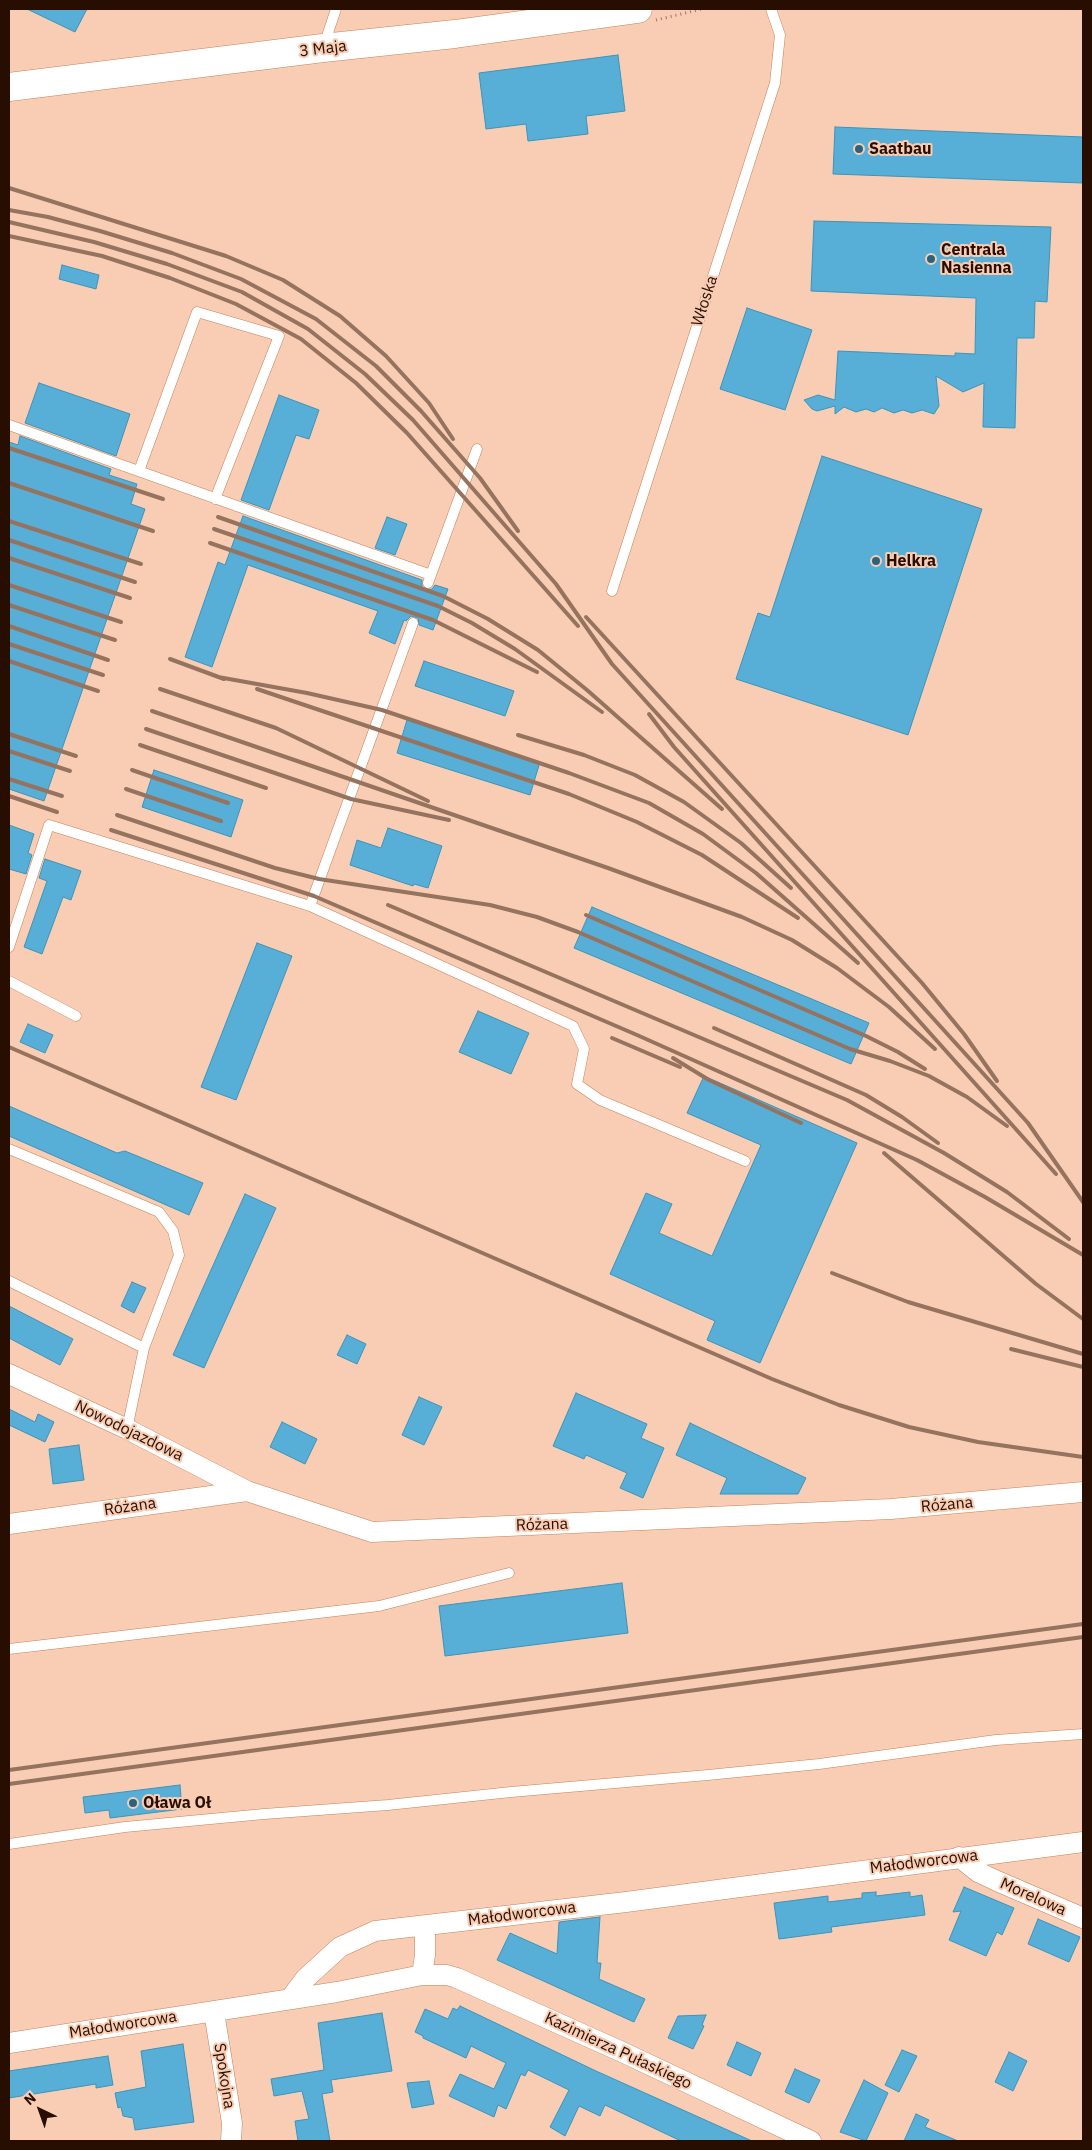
<!DOCTYPE html>
<meta charset="utf-8">
<style>
body{margin:0}
#map{position:relative;width:1092px;height:2150px;overflow:hidden;background:#f9cdb4;font-family:"IBM Plex Sans",sans-serif}
canvas{display:block}
.frame{position:absolute;inset:0;border:10px solid #270e01;pointer-events:none}
.north{position:absolute;left:15px;top:2085px;width:50px;height:50px;-webkit-text-stroke:4px #f9cdb4;paint-order:stroke;rotate:318deg;font-size:14px;font-weight:700;line-height:20px;text-align:center;color:#270e01}
.north::after{content:'';display:block;margin:auto;width:18px;height:22px;background:#270e01;clip-path:polygon(50% 0,100% 100%,50% 72%,0 100%)}
</style>
<div id="map">
<canvas width="1092" height="2150"></canvas>
<div class="frame"></div>
<div class="north">N</div>
</div>
<script>
const context = document.querySelector('canvas').getContext('2d');
context.lineJoin = 'round';
function paint(path, color) {
  context.fillStyle = color;
  context.fill(path, 'evenodd');
}
function poly(rows) {
  const path = new Path2D();
  for (const r of rows) {
    path.moveTo(r[0], r[1]);
    for (let i = 2; i < r.length; i += 2) path.lineTo(r[i], r[i + 1]);
  }
  return path;
}
function strokePath(path, color, width, dash) {
  context.strokeStyle = color;
  context.lineWidth = width;
  context.lineCap = dash ? 'butt' : 'round';
  context.setLineDash(dash || []);
  context.stroke(path);
}
function write(font, color, halo, rows, align = 'center') {
  context.font = font + ' "IBM Plex Sans",sans-serif';
  context.lineWidth = 4;
  context.setLineDash([]);
  context.textBaseline = 'middle';
  context.strokeStyle = halo;
  context.fillStyle = color;
  for (const [text, x, y, turn = 0] of rows) {
    context.save();
    context.translate(x, y);
    context.rotate((+turn || 0) * Math.PI / 180);
    context.textAlign = isNaN(turn) ? turn : align;
    if (halo) context.strokeText(text, 0, 0);
    context.fillText(text, 0, 0);
    context.restore();
  }
}
const building = poly([
 [27,9,87,9,75,32,27,9],
 [618,55,625,111,586,116,588,134,528,141,526,124,486,129,479,73,618,55],
 [835,127,1083,137,1083,183,833,174,835,127],
 [814,221,1051,227,1047,302,1035,301,1034,338,1017,338,1015,428,983,427,984,383,963,392,936,376,939,406,934,414,922,410,912,413,903,410,894,413,882,408,874,412,866,409,856,412,844,407,835,414,835,406,817,411,812,409,804,400,818,395,835,400,838,351,955,356,955,353,975,354,976,298,811,291,814,221],
 [62,265,99,275,96,289,59,279,62,265],
 [747,308,812,330,785,410,720,389,747,308],
 [39,383,130,414,116,456,25,423,39,383],
 [279,395,319,410,309,439,296,435,269,510,241,500,279,395],
 [20,436,111,469,109,475,137,484,131,504,145,509,44,801,9,789,9,442,18,445,20,436],
 [822,456,982,509,908,735,736,679,758,613,770,617,822,456],
 [243,516,422,580,422,587,426,590,432,589,435,585,448,589,433,630,419,625,418,618,411,616,406,621,404,620,395,644,369,633,378,611,248,565,212,667,185,657,218,562,225,565,243,516],
 [387,517,407,524,395,555,375,548,387,517],
 [424,661,514,691,505,716,415,686,424,661],
 [407,720,540,762,530,795,397,753,407,720],
 [154,770,243,800,231,837,142,807,154,770],
 [9,825,34,834,28,853,32,855,26,874,9,869,9,825],
 [388,828,442,846,428,888,414,884,413,886,350,865,357,840,381,848,388,828],
 [45,859,81,871,71,900,63,897,42,954,24,947,47,881,39,878,45,859],
 [592,907,869,1023,851,1064,574,948,592,907],
 [257,943,292,956,236,1100,201,1087,257,943],
 [478,1011,529,1033,511,1074,459,1052,478,1011],
 [28,1024,53,1035,45,1053,20,1042,28,1024],
 [704,1076,857,1143,760,1363,707,1340,715,1321,610,1274,646,1193,672,1204,659,1233,712,1256,761,1145,687,1113,704,1076],
 [9,1106,117,1153,125,1151,203,1183,189,1215,9,1136,9,1106],
 [245,1194,276,1208,204,1368,173,1355,245,1194],
 [132,1282,146,1288,134,1313,121,1306,132,1282],
 [9,1306,73,1339,60,1365,9,1338,9,1306],
 [347,1335,366,1344,357,1364,337,1355,347,1335],
 [576,1393,647,1424,641,1438,664,1448,643,1498,620,1488,627,1473,586,1455,584,1459,553,1446,576,1393],
 [419,1397,442,1407,424,1445,402,1435,419,1397],
 [9,1409,35,1422,38,1414,54,1422,45,1442,9,1425,9,1409],
 [282,1422,317,1439,305,1464,270,1447,282,1422],
 [690,1423,806,1478,798,1494,720,1494,727,1478,676,1455,690,1423],
 [79,1445,84,1480,53,1484,49,1449,79,1445],
 [622,1583,628,1633,445,1656,439,1606,622,1583],
 [180,1785,182,1809,110,1818,109,1810,85,1813,83,1797,180,1785],
 [964,1887,1014,1908,1002,1935,997,1932,986,1956,949,1940,961,1911,953,1912,964,1887],
 [876,1892,876,1896,910,1892,910,1897,922,1895,925,1915,831,1927,832,1932,779,1939,774,1903,828,1896,828,1902,862,1898,862,1893,876,1892],
 [600,1917,597,1963,601,1963,599,1979,645,1999,634,2022,497,1960,510,1933,557,1954,559,1922,600,1917],
 [1038,1919,1080,1937,1069,1962,1028,1944,1038,1919],
 [460,2006,596,2071,752,2141,681,2141,605,2105,600,2116,579,2106,565,2136,550,2127,569,2090,528,2070,525,2076,521,2074,506,2109,498,2105,494,2117,449,2096,460,2074,494,2089,506,2063,471,2046,466,2058,423,2038,423,2036,415,2032,425,2009,448,2019,453,2008,457,2010,460,2006],
 [382,2013,392,2071,331,2080,333,2092,322,2094,330,2141,298,2141,295,2121,309,2119,302,2091,274,2096,271,2079,324,2070,318,2023,382,2013],
 [706,2015,702,2025,704,2026,693,2049,668,2038,678,2016,706,2015],
 [737,2042,761,2053,751,2076,727,2065,737,2042],
 [183,2044,194,2122,135,2130,133,2118,123,2116,121,2107,118,2108,115,2093,146,2087,141,2051,183,2044],
 [902,2050,917,2056,899,2092,885,2085,902,2050],
 [1009,2052,1027,2061,1013,2091,995,2082,1009,2052],
 [108,2056,113,2085,96,2088,96,2084,9,2098,9,2071,108,2056],
 [795,2069,820,2080,809,2103,785,2092,795,2069],
 [864,2080,888,2093,866,2141,840,2132,864,2080],
 [429,2081,434,2104,412,2108,407,2083,429,2081],
 [916,2114,929,2120,925,2127,958,2141,904,2141,916,2114]
]);
const path = poly([
 [656,20,702,9]
]);
const lane = poly([
 [324,45,336,9],
 [9,425,431,575],
 [139,471,197,312,279,336,215,499],
 [428,583,477,449],
 [612,591,775,83,780,35,771,9],
 [310,906,413,623],
 [9,947,49,825,310,906,573,1026,584,1049,577,1084,600,1100,745,1161],
 [9,981,76,1016],
 [9,1149,159,1212,173,1231,179,1255,144,1348,127,1429],
 [9,1281,144,1348],
 [9,1649,379,1606,509,1573],
 [9,1844,125,1827,264,1814,388,1805,511,1792,708,1775,819,1764,996,1740,1083,1734]
]);
const street = poly([
 [9,1374,127,1429,247,1491],
 [9,1524,247,1491,372,1532,891,1509,1083,1492],
 [959,1857,978,1872,997,1881,1083,1918],
 [422,1975,447,1975,457,1978,620,2051,811,2141],
 [290,1999,305,1979,340,1947,375,1931,626,1902,1083,1842],
 [214,2012,232,2123,231,2141],
 [9,2043,337,1992,422,1975,425,1955,425,1926]
]);
const secondary = poly([
 [9,87,323,48,455,34,638,9]
]);
const rail = poly([
 [9,188,226,256,283,280,340,316,386,356,429,403,453,439],
 [9,210,48,217,100,231,172,253,241,279,316,319,376,366,421,411,480,478,518,531],
 [9,222,94,242,167,264,242,292,308,329,365,374,413,420,556,584,612,664,1028,1123,1083,1202],
 [9,236,102,256,170,278,236,304,301,339,356,383,407,433,578,626],
 [9,448,163,499],
 [9,483,153,531],
 [218,517,443,596,488,619,538,650,587,690,722,809],
 [9,521,141,564],
 [214,529,438,606,472,623,515,649,602,712],
 [9,540,135,582],
 [210,543,433,620,537,672],
 [9,558,130,598],
 [9,585,121,622],
 [9,605,115,640],
 [586,617,922,983,964,1034,997,1081],
 [9,626,108,660],
 [9,644,103,675],
 [170,659,224,679],
 [9,661,98,691],
 [218,677,307,693,382,710,569,773,649,803,703,834,756,873,858,963],
 [160,689,276,728,428,801],
 [257,689,569,794,637,822,702,855,798,918],
 [152,711,608,868,742,917,792,940,837,968,889,1007,935,1049],
 [649,714,674,747,1056,1174],
 [146,729,351,799,449,820],
 [9,734,76,756],
 [518,735,584,755,635,775,684,802,741,843,791,888],
 [140,745,266,788],
 [9,751,70,771],
 [132,770,228,803],
 [9,779,62,796],
 [126,789,221,821],
 [9,796,57,812],
 [117,815,275,868,319,879,490,905,537,917,578,932,850,1049,890,1061,929,1076,967,1097,1007,1126],
 [111,830,314,896,637,1035,917,1160,985,1197,1083,1255],
 [388,905,847,1100,944,1153,1007,1192,1069,1239],
 [586,915,866,1036,898,1052,925,1069],
 [714,1028,866,1095,902,1117,938,1143],
 [612,1038,680,1067],
 [9,1047,772,1379,839,1405,909,1427,978,1442,1083,1457],
 [673,1058,709,1080,801,1123],
 [884,1153,1036,1284,1083,1319],
 [832,1273,908,1302,1083,1354],
 [1011,1349,1083,1367],
 [9,1770,1083,1624],
 [9,1784,1083,1637]
]);
const markers = [
 [859,149,5,"#2a637d"],
 [931,259,5,"#2a637d"],
 [876,561,5,"#2a637d"],
 [133,1803,5,"#2a637d"]
];
const streetNames = [
 ["3 Maja",323,49,-7],
 ["Włoska",705,301,-72],
 ["Nowodojazdowa",129,1431,26],
 ["Różana",947,1505,-5],
 ["Różana",130,1507,-8],
 ["Różana",542,1525,-2],
 ["Małodworcowa",924,1862,-7],
 ["Morelowa",1033,1897,24],
 ["Małodworcowa",522,1914,-7],
 ["Małodworcowa",123,2025,-9],
 ["Kazimierza Pułaskiego",618,2051,25],
 ["Spokojna",224,2076,81]
];
const poiNames = [
 ["Saatbau",869,149],
 ["Centrala",941,250],
 ["Nasienna",941,268],
 ["Helkra",886,561],
 ["Oława Oł",143,1803]
];
paint(building, '#57aed6');
strokePath(building, '#3b94ba', 1);
strokePath(lane, '#c68159', 11);
strokePath(street, '#c68159', 21);
strokePath(secondary, '#c68159', 29);
strokePath(path, '#9b7764', 3, [1, 4]);
strokePath(lane, '#fff', 10);
strokePath(street, '#fff', 20);
strokePath(secondary, '#fff', 28);
strokePath(rail, '#96735f', 4);
for (const [x, y, r, color] of markers) {
  const dot = new Path2D();
  dot.arc(x, y, r, 0, 2 * Math.PI);
  context.fillStyle = color;
  context.fill(dot);
  strokePath(dot, '#f9cdb4', 2);
}
write('16px', '#270e01', '#f9cdb4', streetNames);
write('bold 16px', '#270e01', '#f9cdb4', poiNames, 'left');
</script>
